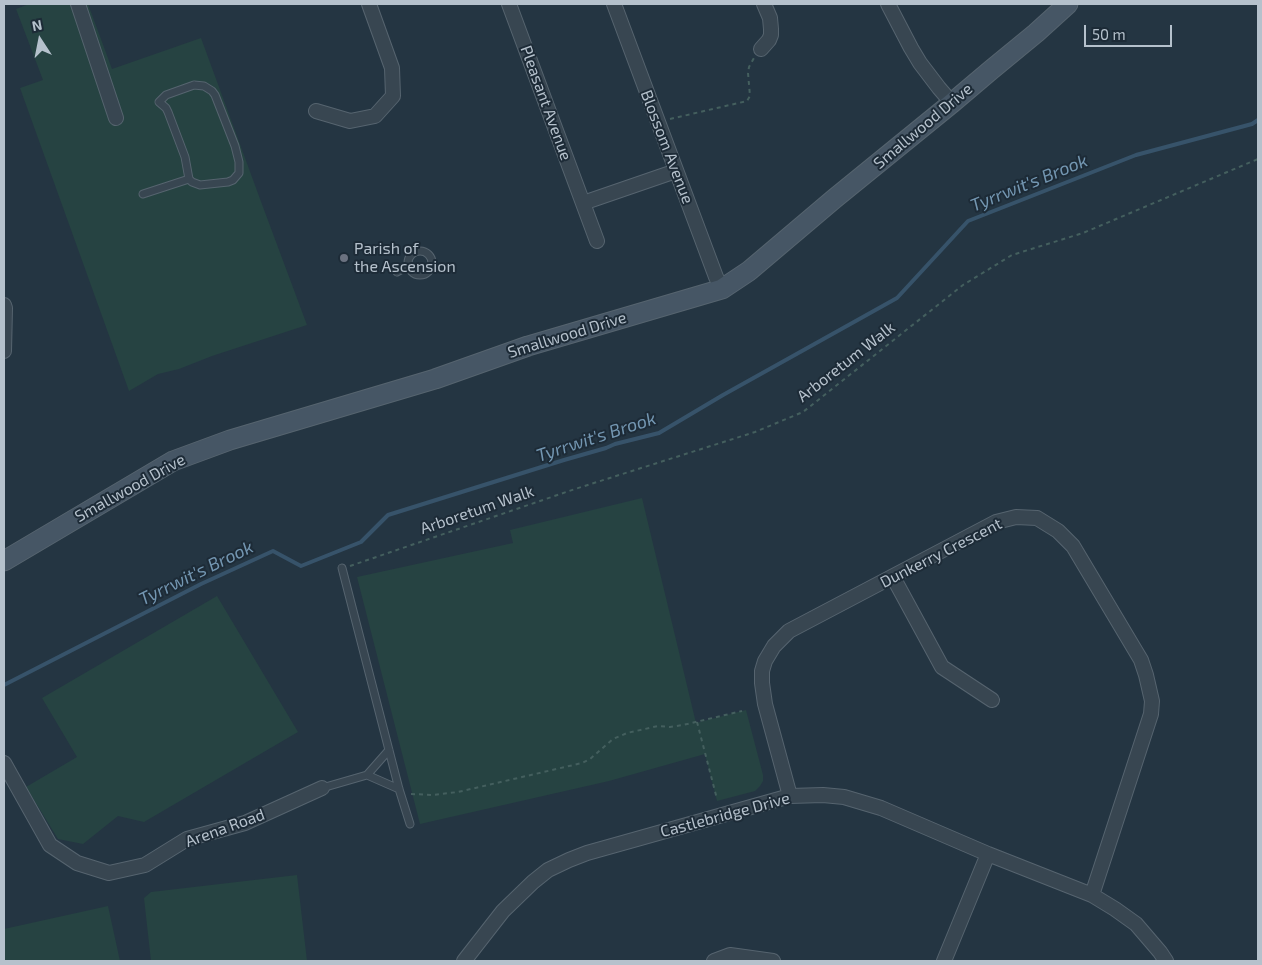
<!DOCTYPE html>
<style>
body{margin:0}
#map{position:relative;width:1262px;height:965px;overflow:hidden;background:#243542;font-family:"Exo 2",sans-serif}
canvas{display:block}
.frame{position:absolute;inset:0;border:5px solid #b5c1cc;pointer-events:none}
.north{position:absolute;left:15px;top:15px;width:50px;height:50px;-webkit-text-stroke:4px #1d2b37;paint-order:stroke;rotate:349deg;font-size:14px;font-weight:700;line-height:20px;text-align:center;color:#b5c1cc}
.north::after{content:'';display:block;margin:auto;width:18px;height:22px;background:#b5c1cc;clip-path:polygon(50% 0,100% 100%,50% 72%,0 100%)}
.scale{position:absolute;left:1084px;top:25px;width:88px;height:22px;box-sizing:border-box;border:2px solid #b5c1cc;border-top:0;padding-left:6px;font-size:15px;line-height:18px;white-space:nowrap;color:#b5c1cc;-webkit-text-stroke:4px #1d2b37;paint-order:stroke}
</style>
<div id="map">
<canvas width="1262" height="965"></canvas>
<div class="frame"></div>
<div class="north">N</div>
<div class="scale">50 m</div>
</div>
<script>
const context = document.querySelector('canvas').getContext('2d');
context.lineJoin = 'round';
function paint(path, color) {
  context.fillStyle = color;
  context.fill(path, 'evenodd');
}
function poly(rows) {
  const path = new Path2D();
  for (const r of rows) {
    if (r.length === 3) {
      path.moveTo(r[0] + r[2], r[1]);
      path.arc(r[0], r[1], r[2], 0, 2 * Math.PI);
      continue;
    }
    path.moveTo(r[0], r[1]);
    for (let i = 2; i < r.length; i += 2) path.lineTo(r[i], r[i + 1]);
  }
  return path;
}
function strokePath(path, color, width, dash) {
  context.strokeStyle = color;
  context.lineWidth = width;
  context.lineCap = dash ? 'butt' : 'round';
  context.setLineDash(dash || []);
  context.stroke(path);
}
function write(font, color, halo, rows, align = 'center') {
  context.font = font + ' "Exo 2",sans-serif';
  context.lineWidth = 4;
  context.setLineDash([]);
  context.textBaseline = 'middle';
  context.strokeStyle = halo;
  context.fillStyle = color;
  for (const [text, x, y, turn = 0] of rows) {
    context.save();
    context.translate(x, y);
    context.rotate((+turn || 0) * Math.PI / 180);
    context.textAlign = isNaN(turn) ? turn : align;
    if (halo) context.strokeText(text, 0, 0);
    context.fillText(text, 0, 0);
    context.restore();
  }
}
const green = poly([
 [29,4,88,4,112,69,201,38,263,207,307,325,212,356,179,369,158,374,129,391,20,88,43,80,16,9],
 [642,498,696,723,746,710,763,775,763,781,760,786,755,791,717,801,705,754,609,781,420,824,357,577,513,543,510,530],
 [217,596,298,732,144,822,118,816,83,844,58,839,26,787,77,757,42,698],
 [297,875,307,961,151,961,144,898,151,892],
 [108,906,120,961,4,961,4,929]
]);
const stream = poly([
 [4,685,201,584,273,551,301,566,361,542,388,515,564,460,606,448,615,444,659,433,723,395,897,298,968,221,1136,155,1252,124,1258,120]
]);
const path = poly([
 [670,119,747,101,750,96,748,73,749,67,754,58],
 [350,566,575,489,755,432,803,412,963,285,1012,255,1083,233,1258,159],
 [697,722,717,799],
 [411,794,433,795,458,792,582,763,590,759,613,739,627,733,658,726,670,727,683,725,742,711]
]);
const lane = poly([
 [194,85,204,86,212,91,215,95,235,146,239,162,239,173,233,180,228,182,200,185,192,182,189,179,185,157,168,112,166,108,159,102,166,95,194,85],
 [143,194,189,179],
 [420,263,12],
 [397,272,408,266],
 [342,568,399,789,410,824],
 [367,775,389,750],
 [322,788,367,775,399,789]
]);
const street = poly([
 [78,4,116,118],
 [509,4,597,241],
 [614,4,716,277,722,289],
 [888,4,911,48,920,63,939,88,952,103],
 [761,49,769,40,771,35,771,29,770,18,764,4],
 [316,111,350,121,375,116,393,96,392,68,369,4],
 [583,203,676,171],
 [4,305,5,308,4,351],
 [893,577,942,667,992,700],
 [4,763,50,845,77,863,109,873,145,865,187,839,245,823,322,788],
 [790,796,765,704,762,683,762,671,765,661,774,646,789,631,996,522,1016,517,1037,518,1058,531,1073,546,1141,660,1146,675,1152,701,1151,714,1092,895],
 [464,961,503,911,533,882,548,870,569,860,587,853,790,796,823,795,844,797,881,808,988,854,1092,895,1115,909,1136,924,1160,952,1166,961],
 [714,961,730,955,773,961],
 [944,961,988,854]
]);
const secondary = poly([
 [4,561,173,461,230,440,435,379,528,346,722,289,749,271,834,199,952,103,991,70,1036,33,1068,4]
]);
const markers = [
 [344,258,5,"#6b7280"]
];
const streetNames = [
 ["Pleasant Avenue",546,103,70],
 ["Smallwood Drive",923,126,-40],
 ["Blossom Avenue",667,147,69],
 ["Smallwood Drive",567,335,-17],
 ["Arboretum Walk",846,362,-38],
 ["Smallwood Drive",130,488,-29],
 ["Arboretum Walk",477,510,-19],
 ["Dunkerry Crescent",941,553,-27],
 ["Castlebridge Drive",725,815,-15],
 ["Arena Road",225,828,-20]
];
const poiNames = [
 ["Parish of",354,249],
 ["the Ascension",354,267]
];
const waterNames = [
 ["Tyrrwit's Brook",1029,183,-22],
 ["Tyrrwit's Brook",596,437,-18],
 ["Tyrrwit's Brook",196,573,-26]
];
paint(green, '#264342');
strokePath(stream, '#37536a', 4);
strokePath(lane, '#56646f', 9);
strokePath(street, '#56646f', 16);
strokePath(secondary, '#56646f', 21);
strokePath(path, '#445f5e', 2, [4, 4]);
strokePath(lane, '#384651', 7);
strokePath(street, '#384651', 14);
strokePath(secondary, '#465665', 19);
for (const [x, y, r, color] of markers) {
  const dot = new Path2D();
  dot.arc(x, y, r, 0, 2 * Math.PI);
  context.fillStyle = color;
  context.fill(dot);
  strokePath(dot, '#1d2b37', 2);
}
write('16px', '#b5c1cc', '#1d2b37', streetNames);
write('16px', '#b5c1cc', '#1d2b37', poiNames, 'left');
write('italic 18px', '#7396b1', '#1d2b37', waterNames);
</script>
